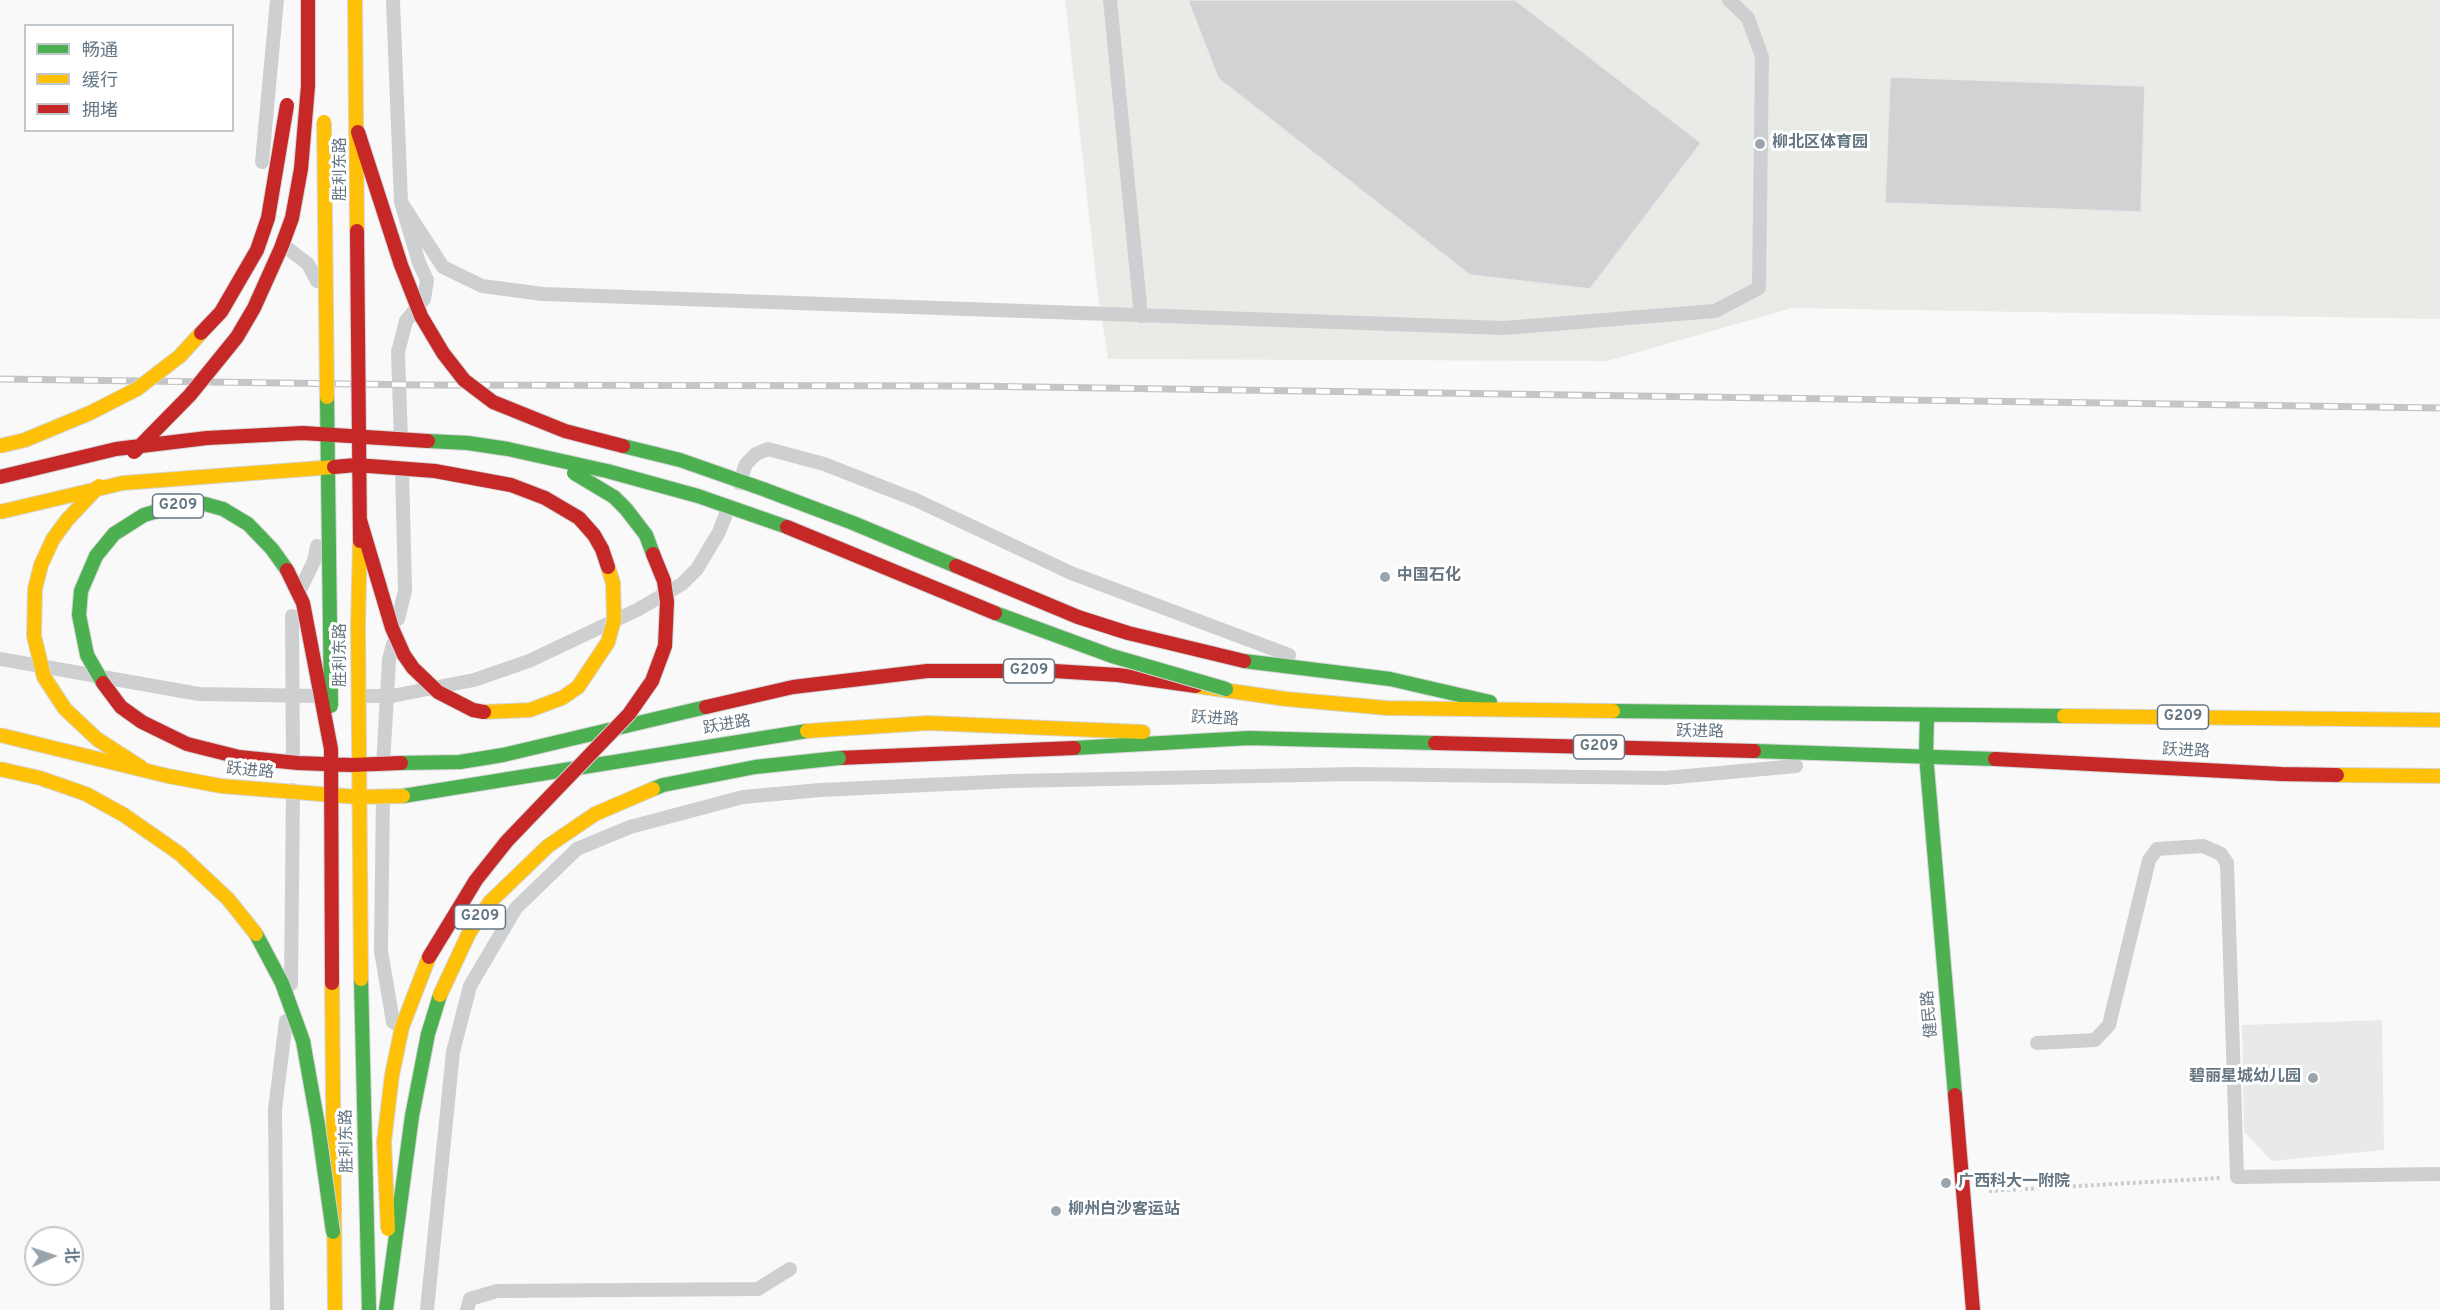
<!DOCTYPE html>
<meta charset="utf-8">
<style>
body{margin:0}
#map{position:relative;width:2440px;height:1310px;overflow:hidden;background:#f9f9f9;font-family:Overpass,"Noto Sans SC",sans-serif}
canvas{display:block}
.legend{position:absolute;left:24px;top:24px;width:210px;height:108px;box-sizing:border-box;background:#fff;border:2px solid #c1c8cd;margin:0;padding:8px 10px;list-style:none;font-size:18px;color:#657683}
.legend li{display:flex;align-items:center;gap:12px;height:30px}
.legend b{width:30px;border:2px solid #c1c8cd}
.north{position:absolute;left:24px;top:1226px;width:60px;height:60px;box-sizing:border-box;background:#fff;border:2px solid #c1c8cd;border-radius:50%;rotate:87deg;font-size:16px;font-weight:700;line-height:24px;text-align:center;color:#657683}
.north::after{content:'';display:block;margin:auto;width:21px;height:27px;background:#99a4ac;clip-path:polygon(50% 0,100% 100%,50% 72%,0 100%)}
</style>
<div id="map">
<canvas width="2440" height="1310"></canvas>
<ul class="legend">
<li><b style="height:8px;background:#4caf50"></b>畅通</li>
<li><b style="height:8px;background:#ffc107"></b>缓行</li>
<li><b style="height:8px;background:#c62828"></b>拥堵</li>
</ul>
<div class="north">北</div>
</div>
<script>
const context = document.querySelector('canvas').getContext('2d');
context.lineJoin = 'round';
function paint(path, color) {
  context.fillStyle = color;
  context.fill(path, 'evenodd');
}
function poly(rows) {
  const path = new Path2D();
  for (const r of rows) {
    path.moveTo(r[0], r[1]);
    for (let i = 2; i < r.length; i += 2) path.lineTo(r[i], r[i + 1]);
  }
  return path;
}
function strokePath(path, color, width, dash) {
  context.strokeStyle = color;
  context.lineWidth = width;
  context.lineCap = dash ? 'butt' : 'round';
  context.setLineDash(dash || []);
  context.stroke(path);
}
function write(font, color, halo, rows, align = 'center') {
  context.font = font + ' Overpass,"Noto Sans SC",sans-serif';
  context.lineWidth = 6;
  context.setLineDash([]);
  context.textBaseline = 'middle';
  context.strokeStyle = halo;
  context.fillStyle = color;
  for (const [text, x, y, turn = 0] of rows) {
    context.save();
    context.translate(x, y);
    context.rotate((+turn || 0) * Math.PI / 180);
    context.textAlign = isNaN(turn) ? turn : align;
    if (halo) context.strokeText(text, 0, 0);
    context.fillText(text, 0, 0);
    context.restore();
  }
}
const built = poly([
 [2382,1020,2384,1150,2272,1161,2244,1132,2242,1025]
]);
const green = poly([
 [1065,0,2440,0,2440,319,1792,308,1607,361,1108,359,1097,288]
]);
const building = poly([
 [1188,0,1515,0,1701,143,1590,289,1470,275,1218,78,1188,0],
 [1890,77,2145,86,2141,212,1885,203,1890,77]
]);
const path = poly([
 [1989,1191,2221,1178]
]);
const lane = poly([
 [393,0,401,202,419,263,427,280,424,299,406,321,398,352,401,440],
 [1110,0,1141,316],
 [262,162,277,0],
 [401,202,443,267,482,286,543,294,1504,328,1715,311,1759,288,1762,57,1748,18,1729,0],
 [282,244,308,264,317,281],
 [739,483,746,464,756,454,768,449,824,464,916,500,1071,573,1289,655],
 [300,590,314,561,317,546],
 [292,616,293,762],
 [398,619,405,591,402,468],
 [0,659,199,694,320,696],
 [358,696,392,696,474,680,529,661,637,610,682,584,697,569,719,532,729,506],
 [383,765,389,660,393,644],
 [383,796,381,951,393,1022,398,1025],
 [291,984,293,790],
 [2037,1043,2095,1040,2109,1025,2149,860,2157,849,2203,846,2221,854,2227,863,2237,1177,2440,1174],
 [277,1310,275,1109,286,1021],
 [427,1310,453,1052,470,986,516,908,577,849,630,827,743,797,820,790,1012,781,1354,774,1665,778,1796,766],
 [467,1310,470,1299,497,1291,758,1289,790,1269]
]);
const fast = poly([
 [1244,661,1390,679,1490,702],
 [1613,711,2064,716],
 [1927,715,1926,755,1955,1095],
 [1074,748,1249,738,1435,743],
 [1754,751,1995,759],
 [401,763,460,762,503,755,706,707],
 [403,796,807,731],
 [361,979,369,1310]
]);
const slow = poly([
 [1196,686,1286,699,1387,708,1613,711],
 [2064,716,2440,720],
 [807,731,928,723,1143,732],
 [2337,775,2440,776],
 [332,983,335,1310]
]);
const jam = poly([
 [706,707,793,687,927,671,1054,671,1118,675,1196,686],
 [1435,743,1754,751],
 [839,758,1074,748],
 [1995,759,2281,774,2337,775],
 [1955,1095,1973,1310]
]);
const rail = poly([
 [0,379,423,385,968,386,2440,408]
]);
const fastBridge = poly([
 [327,397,331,706],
 [428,441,468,443,508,449,607,471,698,496,787,527],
 [623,446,680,460,763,489,853,523,956,566],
 [574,473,614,497,626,509,646,535,653,554],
 [995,613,1112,656,1226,689],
 [103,683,87,655,79,615,81,591,96,556,114,534,144,515,175,506,205,504,223,509,248,524,272,549,287,570],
 [653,789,663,785,755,767,839,758],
 [256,934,282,983,303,1041,318,1125,333,1232],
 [386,1310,412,1116,428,1034,440,995]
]);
const slowBridge = poly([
 [355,0,357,231],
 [324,122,327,397],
 [0,446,25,440,90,413,137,389,180,356,201,333],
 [99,486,67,520,53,539,41,565,35,589,34,636,44,677,65,709,97,739,142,768],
 [0,512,123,483,334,467],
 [360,541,358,625,361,979],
 [484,712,530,710,562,698,578,687,608,642,614,620,613,583,608,567],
 [0,735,168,776,221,786,357,797,403,796],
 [0,769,40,778,86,794,124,815,180,854,228,899,256,934],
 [440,995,469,933,490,902,548,846,595,814,653,789],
 [388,1229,384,1142,392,1075,402,1027,429,957]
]);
const jamBridge = poly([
 [358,132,401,265,421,316,443,353,464,380,493,402,565,431,623,446],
 [357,231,360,541],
 [201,333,221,312,257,250,268,218,287,105],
 [134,452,190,395,237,337,254,308,281,248,292,218,301,169,308,86,308,0],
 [334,467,356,465,435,471,511,485,545,498,579,518,594,535,602,549,608,567],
 [0,477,116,449,207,438,303,433,428,441],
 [360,520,392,628,404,655,413,668,438,692,473,710,484,712],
 [787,527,995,613],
 [956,566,1078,617,1128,633,1244,661],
 [287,570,303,603,331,749,332,983],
 [103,683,121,707,142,722,187,744,239,757,298,763,351,765,401,763],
 [429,957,476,880,507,841,629,714,652,681,665,646,667,602,664,581,653,554]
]);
const markers = [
 [1760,144,6,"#99a4ac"],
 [1385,577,6,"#99a4ac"],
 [2313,1078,6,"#99a4ac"],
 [1946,1183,6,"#99a4ac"],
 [1056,1211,6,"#99a4ac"]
];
const shields = [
 [178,506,51],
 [1029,671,51],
 [2183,717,51],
 [1599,747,51],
 [480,917,51]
];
const shieldNames = [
 ["G209",178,506],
 ["G209",1029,671],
 ["G209",2183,717],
 ["G209",1599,747],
 ["G209",480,917]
];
const poiNames = [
 ["柳北区体育园",1772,144],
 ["中国石化",1397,577],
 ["碧丽星城幼儿园",2301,1078,"right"],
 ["广西科大一附院",1958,1183],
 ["柳州白沙客运站",1068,1211]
];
const streetNames = [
 ["胜利东路",342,169,-90],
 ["胜利东路",342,655,-90],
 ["跃进路",1215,720,3],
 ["跃进路",727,726,-10],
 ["跃进路",1700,733,1],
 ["跃进路",2186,752,3],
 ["跃进路",250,772,5],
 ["健民路",1931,1014,-95],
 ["胜利东路",348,1141,-91]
];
paint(built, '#e8e9e9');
paint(green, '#e8ebe6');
paint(building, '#d0d2d3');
strokePath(building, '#e8e8e8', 1.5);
strokePath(fast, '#d5d6d7', 16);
strokePath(slow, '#d5d6d7', 16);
strokePath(jam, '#d5d6d7', 16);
strokePath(path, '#cbcccd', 4, [3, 3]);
strokePath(lane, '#cecfd0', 14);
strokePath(fast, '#4caf50', 14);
strokePath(slow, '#ffc107', 14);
strokePath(jam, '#c62828', 14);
strokePath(rail, '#c3c5c6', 7);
strokePath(rail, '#fff', 4.5, [14]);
strokePath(fastBridge, '#d5d6d7', 16, []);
strokePath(slowBridge, '#d5d6d7', 16, []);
strokePath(jamBridge, '#d5d6d7', 16, []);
strokePath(fastBridge, '#4caf50', 14);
strokePath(slowBridge, '#ffc107', 14);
strokePath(jamBridge, '#c62828', 14);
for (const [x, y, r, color] of markers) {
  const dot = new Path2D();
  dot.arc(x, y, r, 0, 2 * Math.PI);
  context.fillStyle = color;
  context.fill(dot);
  strokePath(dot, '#fff', 2);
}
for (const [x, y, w] of shields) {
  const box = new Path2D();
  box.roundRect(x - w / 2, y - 12, w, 24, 4.5);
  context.fillStyle = '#fff';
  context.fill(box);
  strokePath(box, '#657683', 1.5);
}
write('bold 15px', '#657683', null, shieldNames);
write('bold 16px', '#657683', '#fff', poiNames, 'left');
write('16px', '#657683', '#fff', streetNames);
</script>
